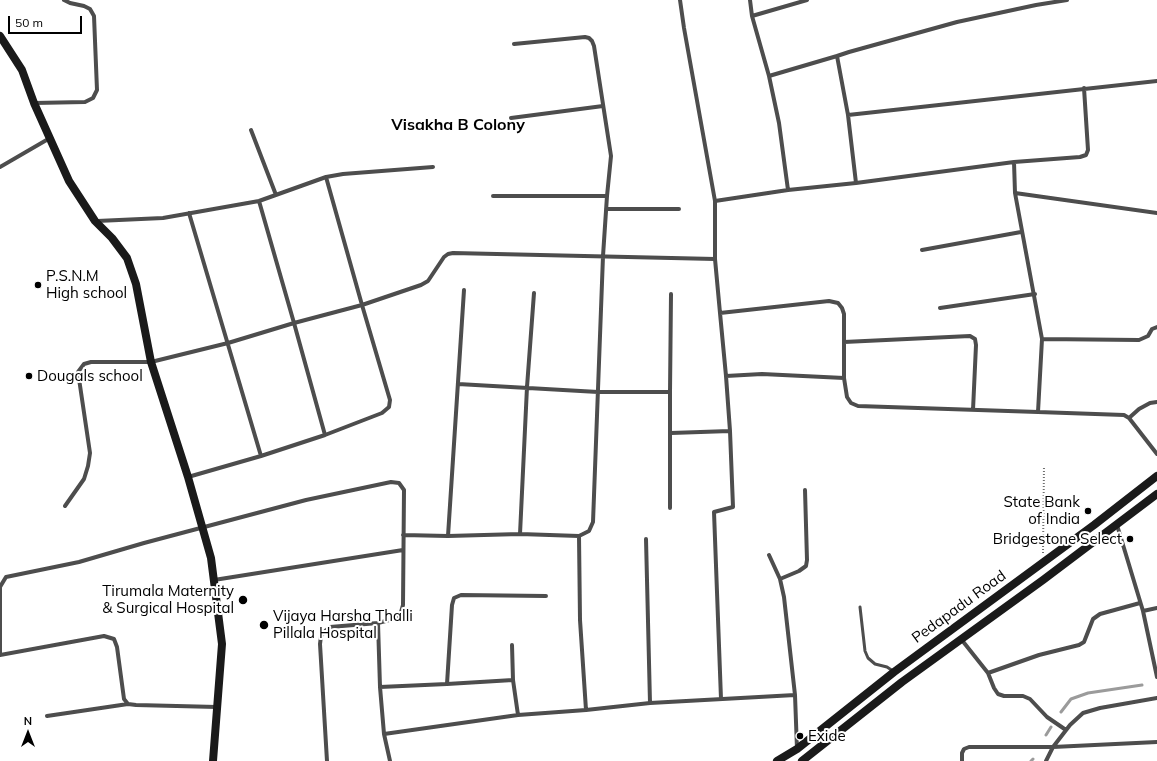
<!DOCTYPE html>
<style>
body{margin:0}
#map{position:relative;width:1157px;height:761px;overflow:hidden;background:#fff;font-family:Mulish,sans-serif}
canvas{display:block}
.north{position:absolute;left:8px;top:713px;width:40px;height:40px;-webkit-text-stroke:3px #fff;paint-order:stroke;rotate:0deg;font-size:11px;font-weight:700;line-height:16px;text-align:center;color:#000}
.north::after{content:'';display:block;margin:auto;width:14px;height:18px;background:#000;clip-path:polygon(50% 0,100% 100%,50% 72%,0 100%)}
.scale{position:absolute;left:8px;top:16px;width:74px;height:18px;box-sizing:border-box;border:2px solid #000;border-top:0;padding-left:5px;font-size:12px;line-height:14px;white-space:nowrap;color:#000;-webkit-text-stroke:3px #fff;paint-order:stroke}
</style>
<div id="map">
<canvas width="1157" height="761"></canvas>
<div class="north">N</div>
<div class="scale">50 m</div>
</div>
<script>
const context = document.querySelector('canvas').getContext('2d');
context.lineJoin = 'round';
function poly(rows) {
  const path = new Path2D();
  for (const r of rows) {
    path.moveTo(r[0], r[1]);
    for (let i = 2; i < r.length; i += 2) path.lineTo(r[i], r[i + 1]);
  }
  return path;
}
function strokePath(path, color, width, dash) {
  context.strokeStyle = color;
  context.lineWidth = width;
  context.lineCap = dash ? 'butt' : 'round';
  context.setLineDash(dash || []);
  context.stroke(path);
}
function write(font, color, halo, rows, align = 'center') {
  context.font = font + ' Mulish,sans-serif';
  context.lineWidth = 4;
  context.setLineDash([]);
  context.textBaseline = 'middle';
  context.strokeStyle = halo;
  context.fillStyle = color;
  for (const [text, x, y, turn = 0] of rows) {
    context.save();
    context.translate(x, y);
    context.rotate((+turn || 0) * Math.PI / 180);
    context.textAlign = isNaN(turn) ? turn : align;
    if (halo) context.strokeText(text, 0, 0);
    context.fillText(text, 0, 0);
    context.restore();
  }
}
const stream = poly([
 [1061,712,1071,699,1088,693,1142,685],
 [1046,735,1051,727],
 [1031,761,1033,759]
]);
const path = poly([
 [1043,553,1044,466]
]);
const lane = poly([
 [860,607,865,651,868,658,875,664,887,667,893,671]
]);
const street = poly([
 [680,0,684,28,715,201,715,259],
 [750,0,752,16,769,76,779,123,788,190],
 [752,16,807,0],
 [514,44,585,37,589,38,592,41,594,46,611,156,607,196,603,256,593,522,589,531,579,536,580,620,586,710],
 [769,76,837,56],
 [34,103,85,102,93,98,97,90,94,16,90,9,84,6,70,3,64,0],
 [848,115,1157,81],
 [511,118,603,106],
 [251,130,276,195],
 [1014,162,1080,157,1086,155,1088,150,1084,88],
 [0,167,50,138],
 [326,177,362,305,390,400,389,407,382,413,325,435,294,323,362,305,421,285,428,281,444,257,448,254,453,253,715,259,720,313],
 [856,183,848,115,837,56,849,52,957,22,1036,5,1067,0],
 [493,196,607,196],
 [715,201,788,190,856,183,1014,162,1015,193,1157,213],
 [606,209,679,209],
 [189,213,261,456],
 [97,221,163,218,259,201,326,177,343,174,433,167],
 [922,250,1021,232],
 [940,308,1035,294],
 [1042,339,1139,340,1148,336,1152,329,1157,327],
 [844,342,970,336,975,339,976,345,973,410],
 [844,378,847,397,851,403,858,406,1038,412,1042,339,1015,193],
 [458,384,598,392,670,392,671,294],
 [670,392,670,508],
 [1038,412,1124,415,1129,418,1157,454],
 [1129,418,1139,409,1150,403,1157,402],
 [671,433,730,431,726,376,762,374,844,378,844,314,842,308,838,303,829,301,720,313,726,376],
 [188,477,261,456,325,435],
 [65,506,84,479,88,466,90,453,78,372,84,364,91,362,151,362,228,343,294,323,259,201],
 [1117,525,1143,611,1157,677],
 [520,534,527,387,534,293],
 [403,535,448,536,520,534,579,536],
 [448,536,464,290],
 [646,539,650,703],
 [780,579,799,571,806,566,807,560,805,490],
 [214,580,403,550],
 [1143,611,1157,608],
 [961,639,988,673,994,688,998,694,1004,696,1023,696,1030,699,1047,717,1066,730],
 [512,645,513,680,518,715],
 [0,655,0,587,6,577,79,562,144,543,306,500,391,482,399,483,404,490,403,605,401,612,397,618,378,623,380,687,384,734,390,761],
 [0,655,104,636,114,639,117,647,124,699,128,704,136,705,217,707],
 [988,673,1039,655,1079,645,1084,642,1093,619,1100,614,1140,603],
 [447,684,513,680],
 [380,687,447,684,452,605,454,598,461,595,546,596],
 [795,695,797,749],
 [721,699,714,512,733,507,730,431],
 [47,716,128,704],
 [384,734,518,715,586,710,650,703,795,695,784,597,780,579,769,555],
 [327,761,320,644,321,636,325,631,330,627,378,623],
 [962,761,962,753,964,749,969,747,1053,747,1157,742],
 [1046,761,1053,747,1070,725,1083,713,1100,708,1157,698]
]);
const secondary = poly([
 [0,36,22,70,34,103,69,181,95,221,112,238,127,258,136,284,151,362,188,477,211,558,222,644,213,761],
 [777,761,797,749,894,672,1094,525,1157,476],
 [802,761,902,682,1043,580,1157,494]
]);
const markers = [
 [38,285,4,"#000"],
 [29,376,4,"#000"],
 [1088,511,4,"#000"],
 [1130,539,4,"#000"],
 [243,600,5,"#000"],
 [264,625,5,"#000"],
 [800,736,4,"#000"]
];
const poiNames = [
 ["P.S.N.M",46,276],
 ["High school",46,293],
 ["Dougals school",37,376],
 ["State Bank",1080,502,"right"],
 ["of India",1080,519,"right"],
 ["Bridgestone Select",1122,539,"right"],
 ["Tirumala Maternity",234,591,"right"],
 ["& Surgical Hospital",234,608,"right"],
 ["Vijaya Harsha Thalli",273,616],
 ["Pillala Hospital",273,633],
 ["Exide",808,736]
];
const streetNames = [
 ["Pedapadu Road",959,607,-36]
];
const neighbourhoodNames = [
 ["Visakha B Colony",458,125]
];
strokePath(stream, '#9b9b9b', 3);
strokePath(path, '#6f6f6f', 2, [1, 2]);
strokePath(lane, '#4d4d4d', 3);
strokePath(street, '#4d4d4d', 4);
strokePath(secondary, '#1a1a1a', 8);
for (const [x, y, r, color] of markers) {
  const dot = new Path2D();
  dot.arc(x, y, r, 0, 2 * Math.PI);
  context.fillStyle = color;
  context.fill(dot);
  strokePath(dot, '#fff', 1.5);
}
write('15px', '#000', '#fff', poiNames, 'left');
write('15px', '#000', '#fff', streetNames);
write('bold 16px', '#000', '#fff', neighbourhoodNames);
</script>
